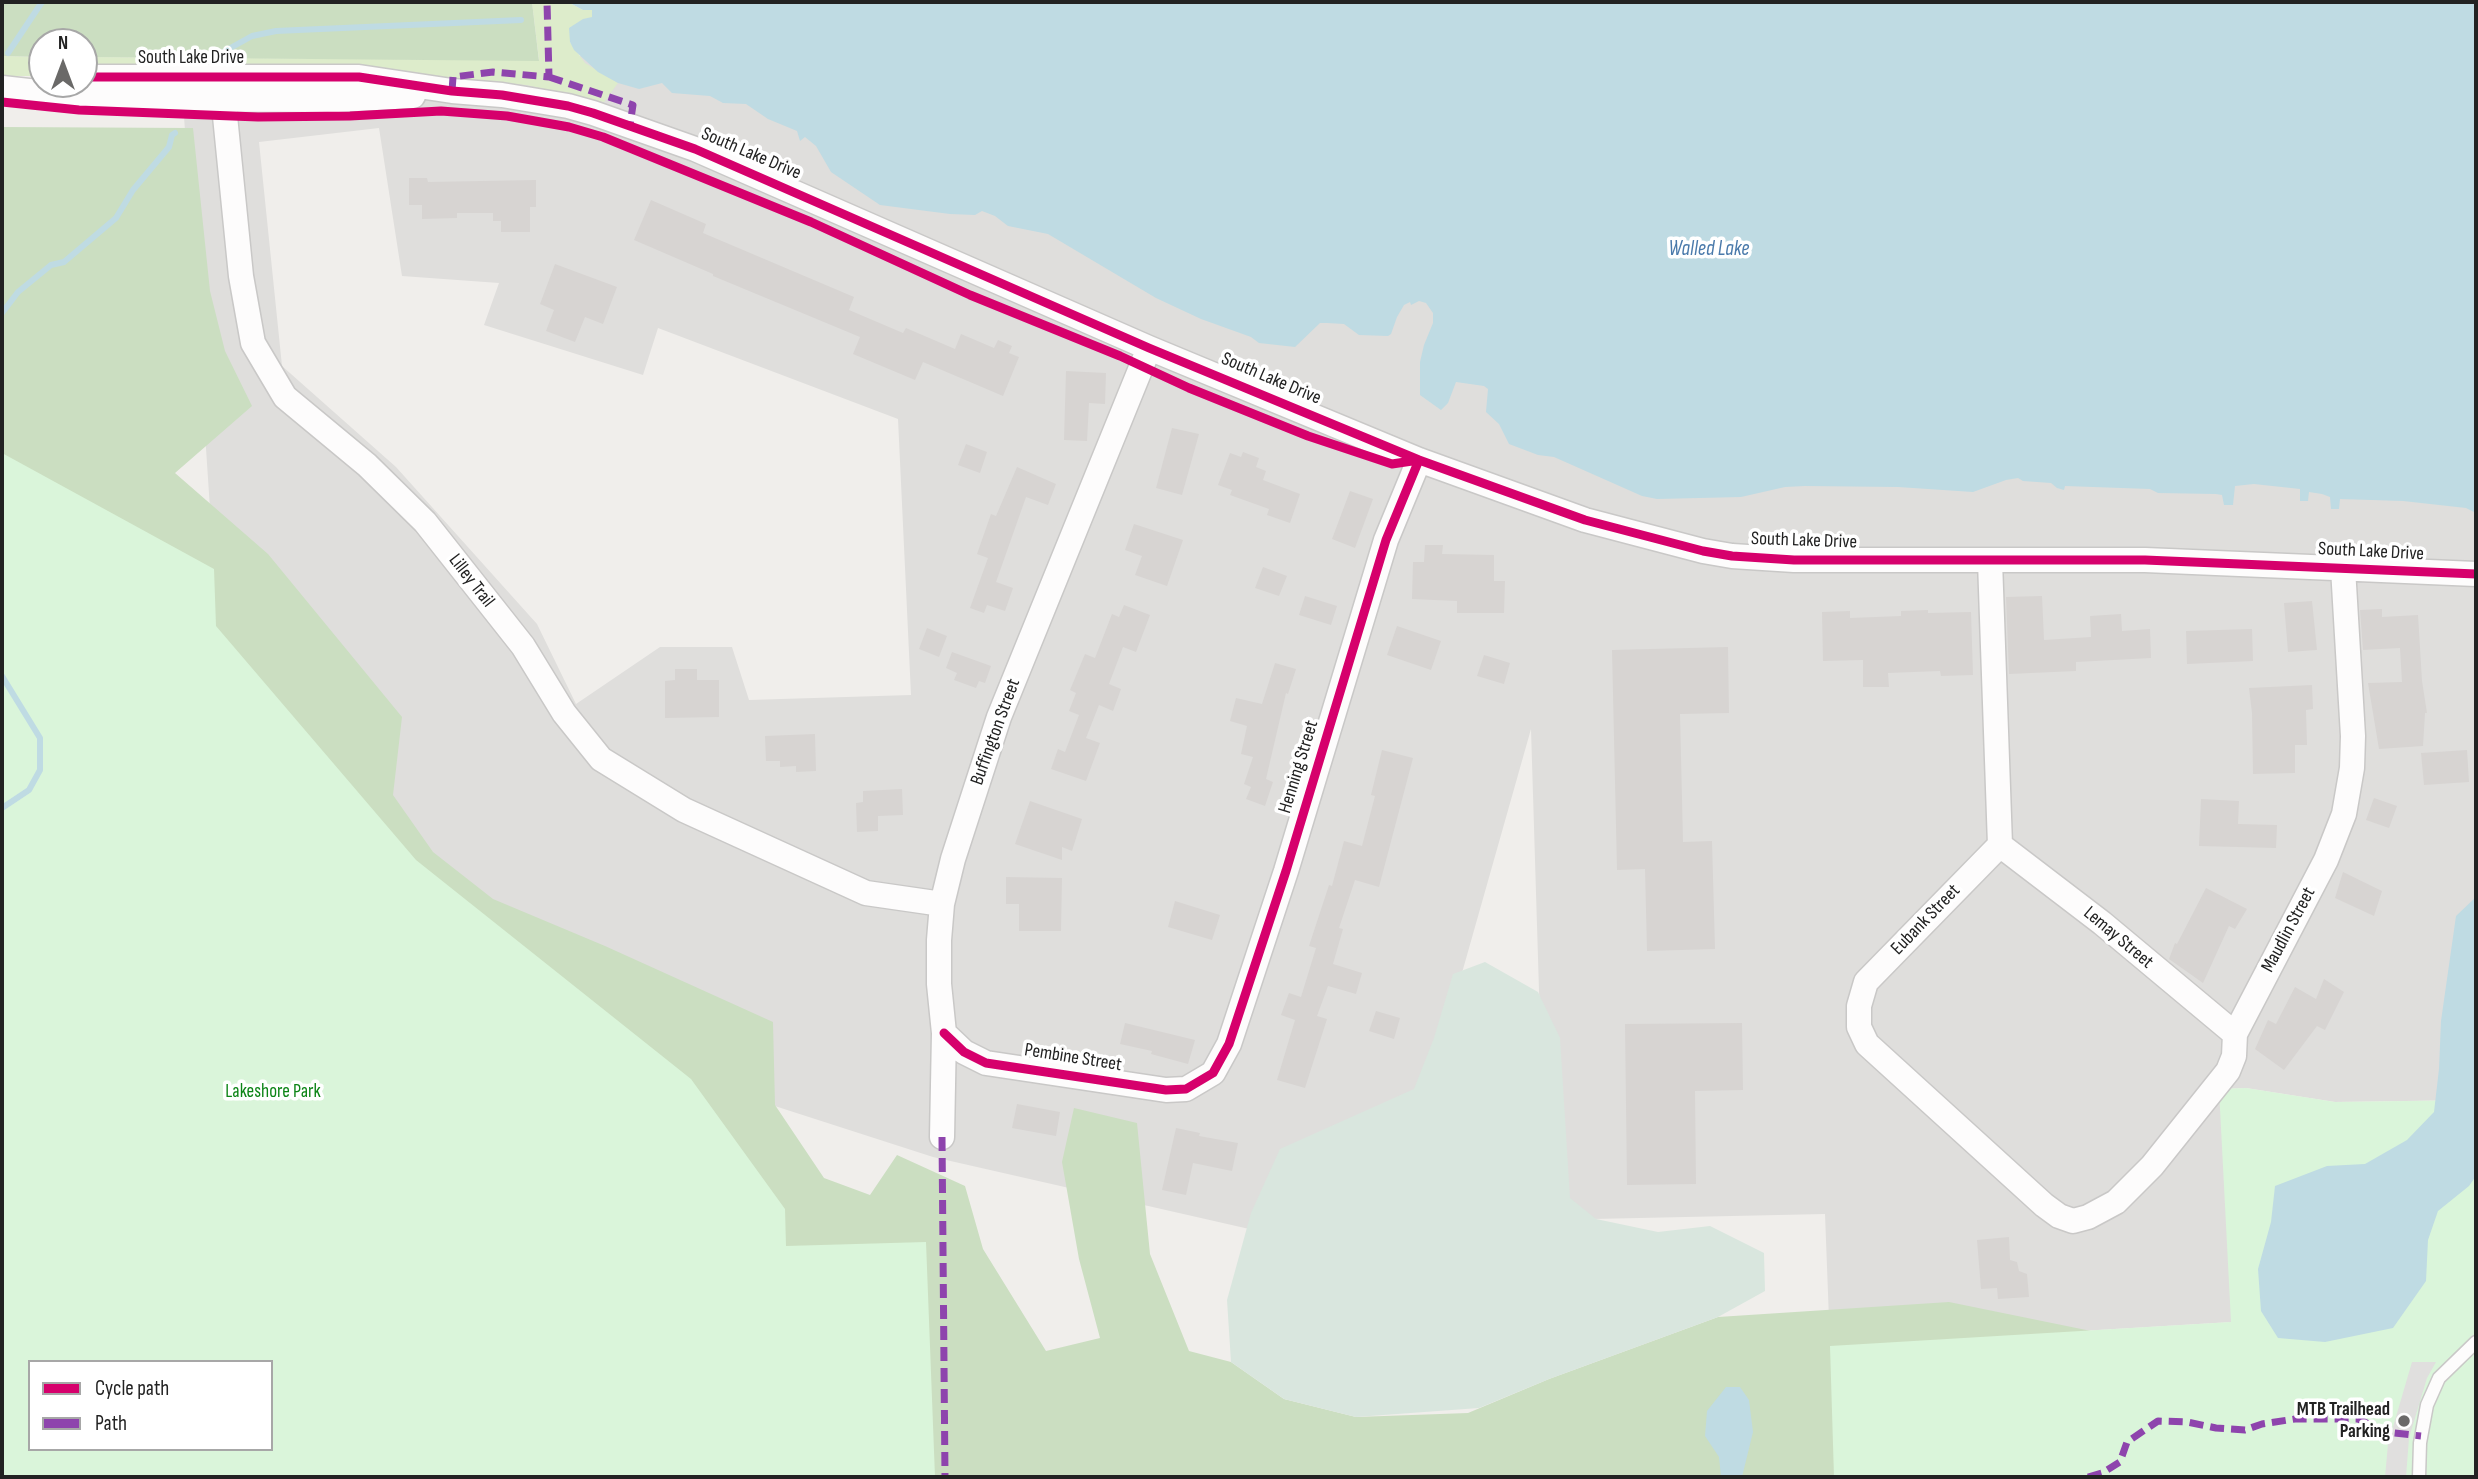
<!DOCTYPE html>
<style>
body{margin:0}
#map{position:relative;width:2478px;height:1479px;overflow:hidden;background:#f0eeeb;font-family:"Sofia Sans Condensed",sans-serif}
canvas{display:block}
.frame{position:absolute;inset:0;border:4px solid #222;pointer-events:none}
.legend{position:absolute;left:28px;top:1360px;width:245px;height:91px;box-sizing:border-box;background:#fff;border:2px solid #a7a7a7;margin:0;padding:9px 12px;list-style:none;font-size:21px;color:#222}
.legend li{display:flex;align-items:center;gap:14px;height:35px}
.legend b{width:35px;border:2px solid #a7a7a7}
.north{position:absolute;left:28px;top:28px;width:70px;height:70px;box-sizing:border-box;background:#fff;border:2px solid #a7a7a7;border-radius:50%;rotate:0deg;font-size:19px;font-weight:700;line-height:28px;text-align:center;color:#222}
.north::after{content:'';display:block;margin:auto;width:24px;height:32px;background:#6a6968;clip-path:polygon(50% 0,100% 100%,50% 72%,0 100%)}
</style>
<div id="map">
<canvas width="2478" height="1479"></canvas>
<div class="frame"></div>
<ul class="legend">
<li><b style="height:9px;background:#d6006c"></b>Cycle path</li>
<li><b style="height:9px;background:#8e44ad"></b>Path</li>
</ul>
<div class="north">N</div>
</div>
<script>
const context = document.querySelector('canvas').getContext('2d');
context.lineJoin = 'round';
function paint(path, color) {
  context.fillStyle = color;
  context.fill(path, 'evenodd');
}
function poly(rows) {
  const path = new Path2D();
  for (const r of rows) {
    path.moveTo(r[0], r[1]);
    for (let i = 2; i < r.length; i += 2) path.lineTo(r[i], r[i + 1]);
  }
  return path;
}
function strokePath(path, color, width, dash) {
  context.strokeStyle = color;
  context.lineWidth = width;
  context.lineCap = dash ? 'butt' : 'round';
  context.setLineDash(dash || []);
  context.stroke(path);
}
function write(font, color, halo, rows, align = 'center') {
  context.font = font + ' "Sofia Sans Condensed",sans-serif';
  context.lineWidth = 7;
  context.setLineDash([]);
  context.textBaseline = 'middle';
  context.strokeStyle = halo;
  context.fillStyle = color;
  for (const [text, x, y, turn = 0] of rows) {
    context.save();
    context.translate(x, y);
    context.rotate((+turn || 0) * Math.PI / 180);
    context.textAlign = isNaN(turn) ? turn : align;
    if (halo) context.strokeText(text, 0, 0);
    context.fillText(text, 0, 0);
    context.restore();
  }
}
const residential = poly([
 [653,47,2476,359,2476,1100,2335,1102,2246,1088,2220,1089,2232,1322,1830,1346,1825,1214,1546,1220,1531,729,1381,1259,933,1157,691,1079,416,861,214,569,182,86,539,61],
 [379,128,402,276,499,283,484,325,643,375,658,328,898,419,911,695,749,700,732,647,660,647,576,704,537,624,396,467,282,366,259,142]
]);
const grass = poly([
 [532,2,568,2,583,10,592,10,593,17,570,42,585,63,618,83,604,102,526,85,365,71,84,73,84,57,539,60],
 [2,56,42,57,42,76,2,76]
]);
const forest = poly([
 [2,2,532,2,539,61,84,57,84,42,42,42,42,57,2,56],
 [2,127,193,128,210,291,225,351,252,406,175,473,268,554,402,717,393,795,433,852,493,899,605,946,773,1022,775,1105,824,1178,870,1195,897,1155,965,1186,983,1249,1046,1351,1100,1338,1079,1259,1062,1162,1074,1108,1137,1123,1150,1254,1189,1351,1231,1362,1284,1399,1356,1417,1468,1413,1549,1379,1718,1317,1949,1302,2189,1351,1893,1477,811,1477,401,910,2,489]
]);
const wetland = poly([
 [1485,962,1538,992,1560,1038,1570,1198,1596,1219,1658,1232,1710,1226,1764,1253,1765,1291,1718,1317,1549,1379,1479,1408,1356,1417,1284,1399,1231,1362,1227,1300,1251,1213,1280,1149,1414,1089,1434,1038,1453,974]
]);
const park = poly([
 [2,453,214,569,216,626,416,860,691,1079,785,1209,786,1246,926,1242,935,1477,2,1477],
 [30,1362,271,1362,271,1449,30,1449],
 [2246,1088,2335,1102,2476,1100,2476,1477,1834,1477,1830,1346,2231,1322,2219,1089]
]);
const parking = poly([
 [2412,1362,2436,1362,2427,1378,2409,1438,2406,1477,2385,1477,2388,1444]
]);
const water = poly([
 [568,2,2476,2,2476,513,2466,508,2403,501,2340,499,2339,509,2331,509,2330,497,2322,494,2309,492,2308,501,2300,501,2300,489,2254,484,2235,486,2233,505,2224,505,2222,495,2216,494,2158,493,2150,489,2065,486,2064,490,2057,488,2051,483,2023,481,2018,478,2006,480,1973,492,1898,487,1805,486,1785,487,1741,497,1657,499,1642,496,1554,457,1538,455,1509,444,1499,424,1486,412,1488,389,1484,386,1456,382,1448,403,1441,410,1420,395,1420,362,1424,345,1433,323,1433,313,1426,303,1419,301,1411,305,1410,302,1404,305,1397,317,1391,334,1388,336,1359,335,1344,324,1327,323,1320,323,1295,347,1259,343,1251,337,1201,319,1156,298,1048,234,1008,226,995,216,982,211,975,215,950,214,880,205,831,172,816,146,805,137,800,141,797,131,768,119,746,104,723,103,710,96,672,93,662,83,639,89,618,83,598,72,574,50,570,42,569,28,583,19,592,17,592,10,583,10],
 [2476,897,2476,1176,2469,1186,2438,1211,2428,1240,2426,1281,2393,1328,2325,1342,2278,1338,2261,1311,2258,1269,2271,1222,2275,1186,2327,1166,2365,1164,2407,1140,2434,1112,2439,1069,2441,1021,2456,916],
 [1726,1387,1740,1387,1749,1400,1753,1432,1742,1477,1721,1477,1719,1457,1705,1436,1707,1411]
]);
const stream = poly([
 [225,51,252,36,276,31,521,20],
 [8,53,42,2],
 [2,313,18,292,51,265,64,262,116,218,133,190,169,147,172,135,175,133],
 [2,676,40,738,40,770,29,790,2,808]
]);
const building = poly([
 [409,178,427,178,428,182,536,180,536,207,530,207,530,232,501,232,501,221,493,221,493,213,457,213,457,218,422,219,422,205,409,205],
 [651,200,706,224,703,233,854,297,849,310,903,333,906,328,955,349,961,334,994,348,998,340,1012,346,1009,353,1019,357,1003,396,923,362,915,380,853,354,860,337,713,276,713,274,634,240],
 [555,264,617,287,603,324,585,317,575,342,546,331,554,310,540,304],
 [1066,371,1106,373,1105,404,1089,403,1087,441,1064,440],
 [1172,428,1199,434,1182,495,1156,488],
 [966,444,987,452,980,473,958,465],
 [1243,452,1259,458,1256,467,1266,471,1263,480,1300,494,1290,523,1267,515,1269,509,1230,495,1232,490,1218,485,1230,453,1241,457],
 [1017,467,1056,484,1048,505,1026,497,996,582,1013,588,1005,611,987,605,984,613,970,608,988,558,977,554,991,514,996,516],
 [1350,491,1373,499,1355,548,1332,539],
 [1134,524,1183,540,1167,586,1135,575,1142,556,1125,550],
 [1425,545,1443,545,1442,554,1494,555,1494,581,1505,581,1504,613,1457,613,1457,601,1412,599,1413,562,1424,562],
 [1263,567,1287,576,1279,596,1255,588],
 [1305,596,1337,606,1331,625,1299,615],
 [2042,596,2044,640,2091,637,2090,616,2121,614,2122,631,2150,629,2151,658,2076,662,2076,671,2009,674,2006,597],
 [2312,601,2317,650,2288,652,2284,603],
 [1124,605,1150,615,1136,652,1123,647,1109,684,1121,689,1113,711,1099,705,1086,738,1100,743,1086,781,1051,769,1058,749,1065,752,1079,715,1069,711,1076,693,1070,690,1085,654,1095,658,1112,614,1119,617],
 [2382,609,2382,617,2418,615,2422,681,2427,713,2425,713,2423,746,2379,749,2368,683,2402,682,2400,648,2363,650,2360,610],
 [1928,610,1928,613,1971,612,1973,675,1941,676,1940,671,1888,673,1889,687,1863,687,1863,660,1823,661,1822,612,1850,611,1850,618,1901,616,1901,611],
 [1397,626,1441,641,1431,670,1387,655],
 [927,628,947,636,939,657,919,649],
 [2252,629,2253,661,2187,664,2186,631],
 [1728,647,1729,713,1680,714,1683,842,1712,841,1715,949,1647,951,1645,869,1617,870,1612,650],
 [952,652,991,666,985,683,979,681,976,688,954,680,957,673,946,668],
 [1484,655,1510,663,1504,684,1477,676],
 [1275,663,1296,669,1288,694,1286,693,1266,779,1273,782,1265,806,1246,799,1251,787,1244,784,1253,757,1241,754,1247,726,1230,721,1236,698,1262,704],
 [675,669,697,669,697,680,719,680,719,717,665,718,665,681,675,680],
 [2312,685,2313,709,2306,710,2307,745,2295,745,2295,773,2253,774,2252,713,2249,688],
 [815,734,816,771,796,772,796,766,780,767,780,761,766,761,765,736],
 [1382,750,1413,758,1379,887,1355,880,1339,928,1343,929,1333,964,1362,973,1356,994,1328,986,1317,1016,1327,1019,1305,1088,1277,1080,1295,1020,1281,1015,1289,993,1301,997,1316,948,1309,946,1329,885,1332,886,1344,841,1362,846,1375,796,1371,795],
 [2467,750,2469,782,2424,785,2421,753],
 [902,789,903,815,878,816,878,831,857,832,856,803,863,802,863,791],
 [2374,798,2397,806,2389,828,2366,820],
 [2201,799,2239,801,2238,824,2277,825,2276,848,2199,846],
 [1030,801,1082,819,1072,851,1062,847,1062,860,1015,844],
 [2343,872,2382,891,2374,916,2335,898],
 [1006,877,1062,878,1061,931,1019,931,1019,904,1006,904],
 [2206,888,2247,909,2235,929,2229,926,2203,983,2169,959,2175,943,2177,944],
 [1175,901,1220,915,1212,940,1168,927],
 [2324,979,2344,992,2325,1030,2317,1026,2284,1070,2255,1049,2268,1020,2276,1024,2295,987,2316,999],
 [1376,1011,1400,1018,1394,1039,1369,1031],
 [1125,1023,1195,1040,1188,1064,1151,1054,1152,1051,1120,1044],
 [1742,1023,1743,1090,1695,1091,1696,1184,1627,1185,1625,1024],
 [1017,1104,1060,1112,1056,1136,1012,1128],
 [1176,1128,1200,1133,1199,1136,1238,1143,1232,1171,1193,1163,1186,1195,1162,1190],
 [2009,1237,2010,1260,2017,1262,2019,1271,2027,1274,2029,1297,1998,1299,1997,1288,1981,1289,1977,1240]
]);
const lane = poly([
 [2419,1477,2420,1443,2427,1405,2439,1378,2476,1342]
]);
const street = poly([
 [223,76,225,116,241,276,253,343,285,397,367,465,425,522,523,646,564,713,601,759,684,810,866,893,942,904],
 [84,77,359,77,452,91,502,95,568,106,593,113,695,149,1149,348,1419,460,1585,520,1703,551,1732,556,1794,560,2145,560,2476,574],
 [2,88,100,99,338,100,413,96],
 [1990,561,2000,845,1866,982,1859,1006,1859,1027,1867,1044,2044,1205,2059,1216,2073,1221,2088,1217,2116,1202,2152,1166,2228,1071,2234,1056,2235,1034,2326,860,2344,814,2352,768,2353,736,2343,568],
 [2000,845,2102,923,2235,1034],
 [944,1033,964,1052,986,1063,1166,1090,1186,1089,1213,1073,1229,1044,1286,871,1386,540,1419,460],
 [942,1137,944,1033,939,984,939,940,942,904,953,859,999,717,1149,348]
]);
const quiet = poly([
 [549,77,633,105,630,125],
 [452,91,453,77,493,72,549,77,547,2],
 [942,1137,945,1477],
 [2088,1477,2102,1473,2120,1462,2127,1442,2158,1421,2187,1422,2216,1428,2245,1430,2262,1424,2295,1419,2358,1419,2386,1432,2421,1436]
]);
const cycleway = poly([
 [84,77,359,77,452,91,502,95,568,106,593,113,695,149,1149,348,1419,460,1585,520,1703,551,1732,556,1794,560,2145,560,2476,574],
 [2,102,79,110,258,117,350,116,441,111,507,116,569,127,603,137,811,222,970,295,1120,356,1189,388,1308,436,1392,464,1419,460],
 [944,1033,964,1052,986,1063,1166,1090,1186,1089,1213,1073,1229,1044,1286,871,1386,540,1419,460]
]);
const markers = [
 [2404,1421,7,"#6a6968"]
];
const streetNames = [
 ["South Lake Drive",191,58],
 ["South Lake Drive",751,154,23],
 ["South Lake Drive",1271,379,23],
 ["South Lake Drive",1804,541,2],
 ["South Lake Drive",2371,552,3],
 ["Lilley Trail",471,581,52],
 ["Buffington Street",996,732,-70],
 ["Henning Street",1299,767,-73],
 ["Eubank Street",1926,920,-46],
 ["Maudlin Street",2289,930,-62],
 ["Lemay Street",2118,938,40],
 ["Pembine Street",1073,1058,9]
];
const parkNames = [
 ["Lakeshore Park",273,1092]
];
const poiNames = [
 ["MTB Trailhead",2390,1410],
 ["Parking",2390,1432]
];
const waterNames = [
 ["Walled Lake",1709,250]
];
paint(residential, '#dfdedc');
paint(grass, '#ddeccb');
paint(forest, '#cbdec1');
paint(wetland, '#d9e6de');
paint(park, '#daf5da');
paint(parking, '#e0dfde');
paint(water, '#bfdbe3');
strokePath(stream, '#bfdbe3', 6);
paint(building, '#d7d4d2');
strokePath(lane, '#c9c8c7', 15);
strokePath(street, '#c9c8c7', 27);
strokePath(lane, '#fdfcfc', 12);
strokePath(street, '#fdfcfc', 24);
strokePath(quiet, '#8e44ad', 7, [14, 7]);
strokePath(cycleway, '#d6006c', 9);
for (const [x, y, r, color] of markers) {
  const dot = new Path2D();
  dot.arc(x, y, r, 0, 2 * Math.PI);
  context.fillStyle = color;
  context.fill(dot);
  strokePath(dot, '#fff', 2.5);
}
write('19px', '#222', '#fff', streetNames);
write('19px', '#0c8416', '#fff', parkNames);
write('bold 19px', '#222', '#fff', poiNames, 'right');
write('italic 21px', '#4a7aab', '#fff', waterNames);
</script>
